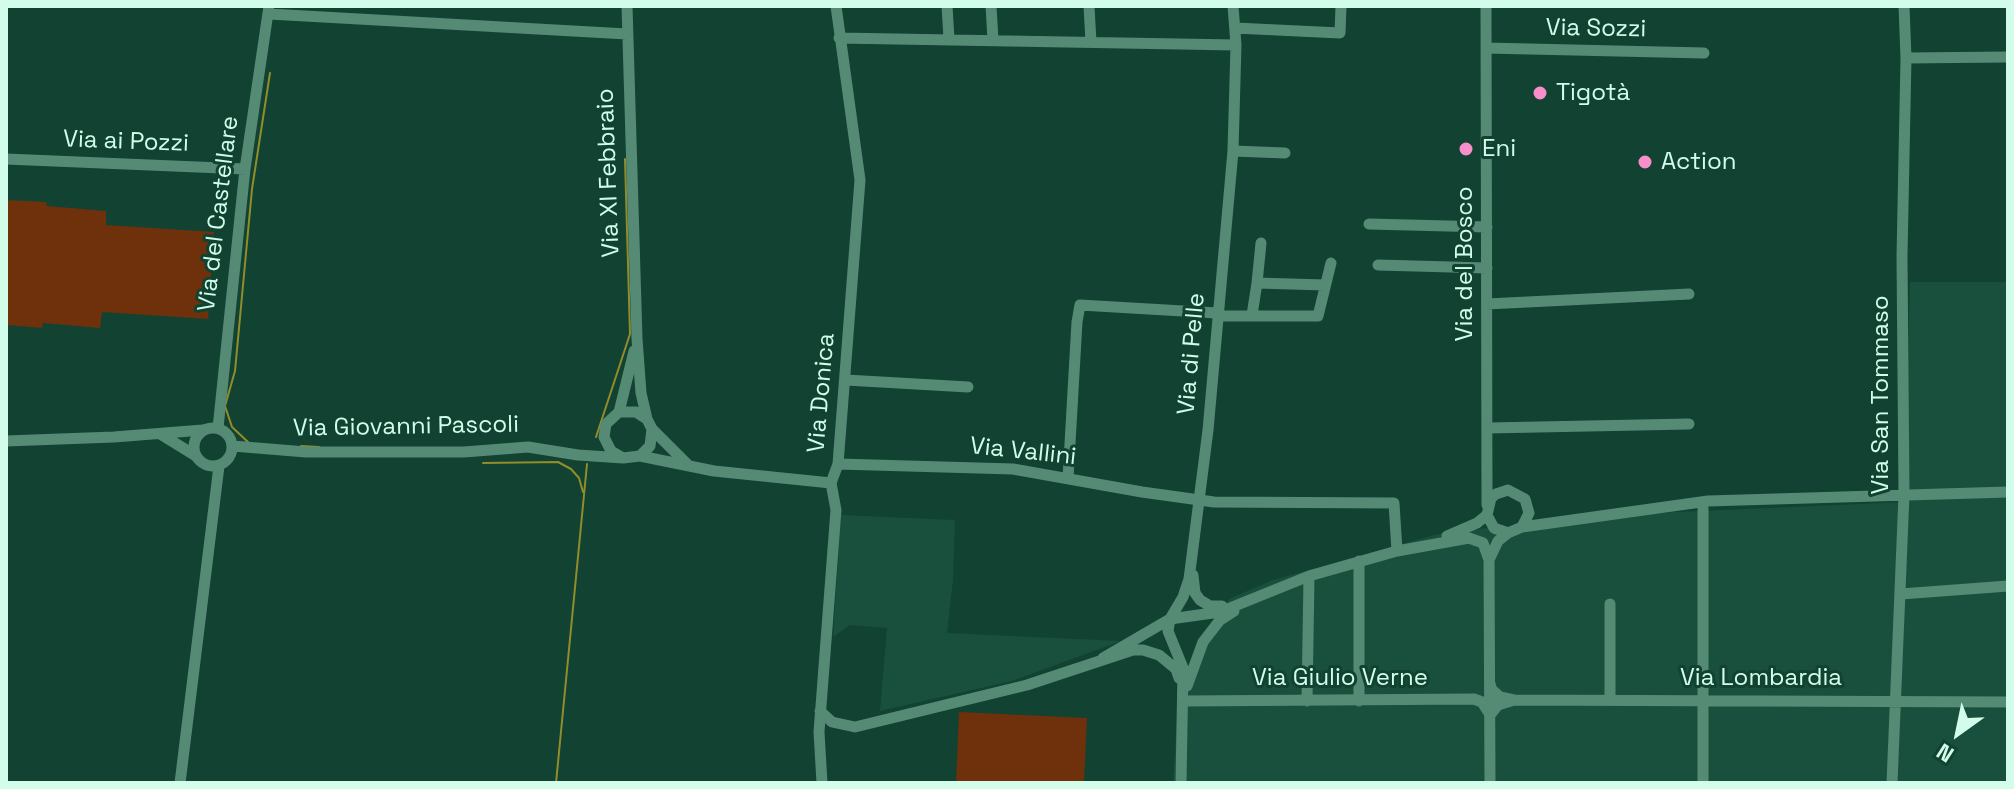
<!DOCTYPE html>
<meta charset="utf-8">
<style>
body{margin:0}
#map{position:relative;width:2014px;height:789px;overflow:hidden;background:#114232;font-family:"Space Grotesk",sans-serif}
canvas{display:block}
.frame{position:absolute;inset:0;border:8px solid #d2fdea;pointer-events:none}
.north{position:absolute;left:1918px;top:693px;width:80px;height:80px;-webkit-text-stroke:6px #114232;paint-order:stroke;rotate:213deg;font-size:22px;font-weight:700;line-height:32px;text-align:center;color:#d2fdea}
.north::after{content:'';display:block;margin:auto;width:28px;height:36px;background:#d2fdea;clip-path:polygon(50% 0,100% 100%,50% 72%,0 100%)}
</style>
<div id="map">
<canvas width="2014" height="789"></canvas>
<div class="frame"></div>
<div class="north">N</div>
</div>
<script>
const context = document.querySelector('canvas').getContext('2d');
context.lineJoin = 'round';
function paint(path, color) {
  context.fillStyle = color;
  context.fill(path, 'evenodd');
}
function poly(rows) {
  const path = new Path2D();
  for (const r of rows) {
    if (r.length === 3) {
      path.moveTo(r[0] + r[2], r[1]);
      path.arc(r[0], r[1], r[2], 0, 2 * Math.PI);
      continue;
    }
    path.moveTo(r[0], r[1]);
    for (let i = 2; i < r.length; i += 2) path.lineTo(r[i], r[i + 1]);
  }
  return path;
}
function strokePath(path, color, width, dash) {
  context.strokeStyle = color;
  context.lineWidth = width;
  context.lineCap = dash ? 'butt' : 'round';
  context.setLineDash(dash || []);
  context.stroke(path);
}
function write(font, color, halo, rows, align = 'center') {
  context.font = font + ' "Space Grotesk",sans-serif';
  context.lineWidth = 6;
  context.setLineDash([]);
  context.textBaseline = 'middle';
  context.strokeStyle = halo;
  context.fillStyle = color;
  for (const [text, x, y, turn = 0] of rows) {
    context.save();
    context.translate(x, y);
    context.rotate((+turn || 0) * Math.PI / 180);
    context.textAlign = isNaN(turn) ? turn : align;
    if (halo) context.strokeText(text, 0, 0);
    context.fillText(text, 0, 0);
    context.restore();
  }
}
const built = poly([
 [1910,282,2008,282,2008,783,1173,783,1179,685,1229,599,1273,580,1445,532,1656,513,1904,502],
 [841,515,955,520,953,580,947,633,1121,641,1012,681,880,711,887,628,850,625,833,637]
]);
const green = poly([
 [6,200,46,202,47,206,106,211,106,225,214,232,208,319,102,312,100,328,43,323,42,328,6,325],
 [959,712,1087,718,1084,783,956,783]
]);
const stream = poly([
 [596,437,630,334,625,159],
 [248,442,232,427,225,406,235,371,252,189,270,73],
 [301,446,319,447],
 [483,463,558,462,571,469,579,478,583,492],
 [556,783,587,464]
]);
const minor = poly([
 [627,6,637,339,641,393,647,419],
 [947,6,949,39],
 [991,6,993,40],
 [1089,6,1091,42],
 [1486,6,1487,505],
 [269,14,627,34],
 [1235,28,1340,33,1341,6],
 [839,38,1236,45],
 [1486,48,1704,53],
 [1906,58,2008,57],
 [1233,151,1285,153],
 [6,159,245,169],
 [1369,224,1487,227],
 [1378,265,1487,268],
 [1257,283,1261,243],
 [1487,304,1689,294],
 [1252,315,1257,283,1325,285],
 [1217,316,1318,316,1331,263],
 [846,380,968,387],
 [619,412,634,351],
 [213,447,19],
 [218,428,245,169,269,6],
 [1488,428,1689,424],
 [652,429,688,465],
 [162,435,196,456],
 [6,441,114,437,203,430],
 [233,446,306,452,464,452,528,447,578,455,623,458],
 [640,456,650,446,652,429,647,419,636,412,619,412,606,424,604,437,611,451,623,458,640,456,714,471,831,483],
 [838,464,1013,469,1142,492,1214,502,1394,503,1397,551],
 [1068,478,1077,322,1080,305,1217,313],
 [1703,502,1703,783],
 [1522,527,1708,501,2008,492],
 [1447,536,1477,523,1487,515],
 [1359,561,1359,701],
 [1193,575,1195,593,1200,600,1210,606,1222,606],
 [1901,594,2008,586],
 [1103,658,1170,619,1220,612,1309,576,1397,551,1469,538,1483,543,1489,560],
 [1490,684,1492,690,1500,697,1514,700,1498,705,1490,715],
 [1187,686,1203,642,1220,620,1234,611],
 [1514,700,2008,702],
 [1610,700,1610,604],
 [1184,701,1474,699,1482,702,1489,713],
 [1307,701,1309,576],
 [820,711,832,722,855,727,1027,685,1133,650,1143,650,1159,655,1176,669,1179,678],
 [180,783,219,466],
 [822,783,819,732,836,510,831,483,838,464,860,180,836,6],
 [1181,783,1183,668,1168,631,1170,619,1183,597,1189,579,1208,430,1233,151,1236,45,1233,6],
 [1490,783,1489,560,1498,541,1508,533,1522,527,1529,513,1525,499,1508,490,1496,494,1491,498,1487,515,1494,528,1508,533],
 [1892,783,1904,495,1902,256,1906,58,1904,6]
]);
const markers = [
 [1540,93,8,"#f98fca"],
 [1466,149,8,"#f98fca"],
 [1645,162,8,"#f98fca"]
];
const streetNames = [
 ["Via Sozzi",1596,29,1],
 ["Via ai Pozzi",126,142,2],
 ["Via XI Febbraio",609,173,-92],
 ["Via del Castellare",219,214,-83],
 ["Via del Bosco",1465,264,-90],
 ["Via di Pelle",1192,354,-85],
 ["Via Donica",822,393,-85],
 ["Via San Tommaso",1881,395,-90],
 ["Via Giovanni Pascoli",406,427,-1],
 ["Via Vallini",1023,452,6],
 ["Via Giulio Verne",1340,678],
 ["Via Lombardia",1761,678]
];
const poiNames = [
 ["Tigotà",1556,93],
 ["Eni",1482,149],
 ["Action",1661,162]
];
paint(built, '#18503d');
paint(green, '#6f310b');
strokePath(stream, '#928d2a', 2);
strokePath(minor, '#558b75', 11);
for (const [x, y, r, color] of markers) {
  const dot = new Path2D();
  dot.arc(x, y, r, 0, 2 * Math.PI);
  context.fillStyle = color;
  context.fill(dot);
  strokePath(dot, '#114232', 3);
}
write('24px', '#d2fdea', '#114232', streetNames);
write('24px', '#d2fdea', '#114232', poiNames, 'left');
</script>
